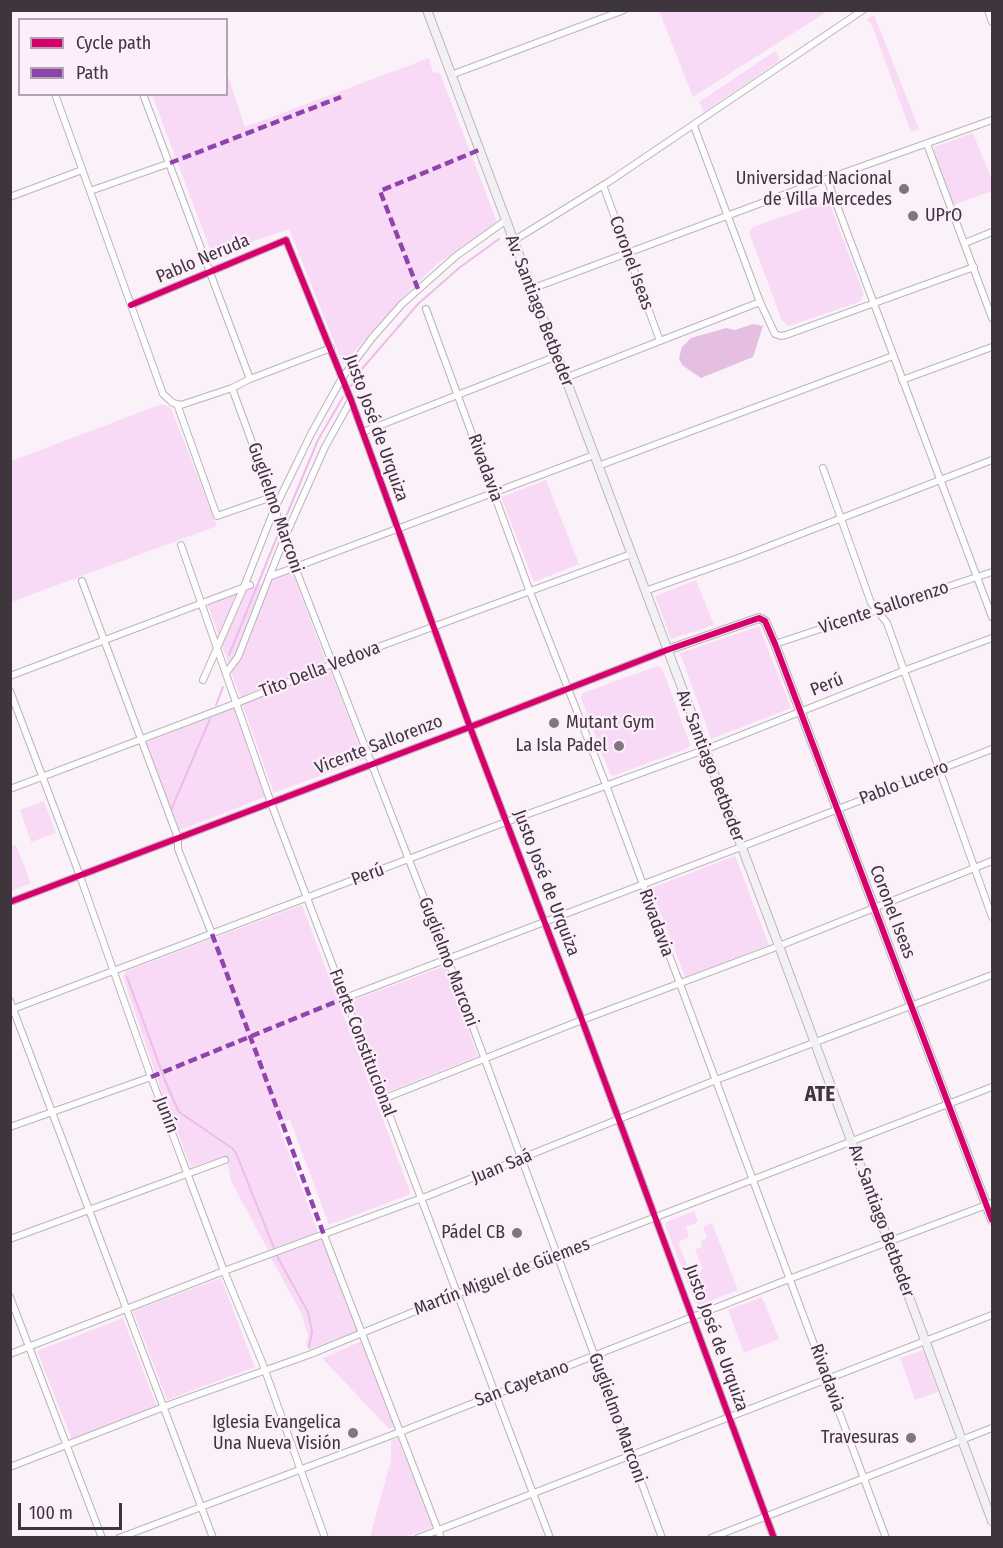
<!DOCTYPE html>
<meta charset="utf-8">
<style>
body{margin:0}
#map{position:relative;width:1003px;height:1548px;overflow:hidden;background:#faf2f8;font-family:"Fira Sans Condensed",sans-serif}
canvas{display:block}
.frame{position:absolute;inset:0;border:12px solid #3e353d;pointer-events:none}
.legend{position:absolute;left:18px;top:18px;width:210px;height:78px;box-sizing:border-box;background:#fdeefb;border:2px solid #b1a4af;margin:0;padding:8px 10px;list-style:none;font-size:18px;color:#3e353d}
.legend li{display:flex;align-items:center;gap:12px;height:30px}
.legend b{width:30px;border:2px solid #b1a4af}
.scale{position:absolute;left:18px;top:1503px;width:104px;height:27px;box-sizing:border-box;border:3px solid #3e353d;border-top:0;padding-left:8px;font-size:18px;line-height:21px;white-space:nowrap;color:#3e353d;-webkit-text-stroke:4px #fdeefb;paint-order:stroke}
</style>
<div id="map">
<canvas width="1003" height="1548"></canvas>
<div class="frame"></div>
<ul class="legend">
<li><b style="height:8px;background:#d6006c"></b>Cycle path</li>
<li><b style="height:8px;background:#8e44ad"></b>Path</li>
</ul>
<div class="scale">100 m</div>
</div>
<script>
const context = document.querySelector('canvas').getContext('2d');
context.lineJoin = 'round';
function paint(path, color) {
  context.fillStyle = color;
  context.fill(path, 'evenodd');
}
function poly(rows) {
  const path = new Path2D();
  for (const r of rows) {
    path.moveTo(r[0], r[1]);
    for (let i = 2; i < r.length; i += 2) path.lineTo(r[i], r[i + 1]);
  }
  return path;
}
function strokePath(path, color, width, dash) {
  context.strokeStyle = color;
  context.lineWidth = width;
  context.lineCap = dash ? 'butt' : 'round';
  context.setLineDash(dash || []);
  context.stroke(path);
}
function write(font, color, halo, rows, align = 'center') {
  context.font = font + ' "Fira Sans Condensed",sans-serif';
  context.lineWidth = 4.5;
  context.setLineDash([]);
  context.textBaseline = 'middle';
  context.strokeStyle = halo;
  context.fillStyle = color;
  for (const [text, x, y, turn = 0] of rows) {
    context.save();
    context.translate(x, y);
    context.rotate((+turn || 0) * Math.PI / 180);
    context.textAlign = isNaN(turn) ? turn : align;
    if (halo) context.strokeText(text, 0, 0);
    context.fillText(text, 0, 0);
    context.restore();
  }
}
const green = poly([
 [659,11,828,11,693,97],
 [873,15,875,17,919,129,911,132,871,23,866,20],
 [775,51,780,60,704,112,699,102],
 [429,58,433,72,440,73,497,222,436,265,412,288,343,364,289,229,217,254,210,249,152,95,226,94,227,73,245,127],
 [973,133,992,180,992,191,953,205,934,150,934,147],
 [824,202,830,205,864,294,859,302,789,326,782,321,749,232,753,227],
 [162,404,171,408,217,526,11,602,11,461],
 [546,480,579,564,534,582,501,497],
 [292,572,326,661,240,697,208,605],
 [696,580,714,625,671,639,655,596],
 [759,626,791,708,711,739,680,653],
 [657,666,662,668,690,744,688,748,613,776,610,774,581,698,583,693],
 [330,670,365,759,274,793,242,704],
 [234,708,265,797,178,831,146,742],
 [44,801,56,833,31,842,20,810],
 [16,845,31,883,11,891,11,847],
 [735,856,769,945,685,977,651,888],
 [302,905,411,1194,329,1225,290,1120,278,1124,318,1232,268,1250,231,1181,226,1156,191,1167,162,1093,123,977,126,971],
 [445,966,478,1056,387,1092,351,1001],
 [694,1211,698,1222,686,1227,689,1237,678,1242,691,1275,703,1270,695,1249,702,1247,700,1241,707,1238,703,1227,712,1223,738,1290,700,1305,695,1302,665,1225,667,1222],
 [323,1239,358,1331,308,1350,306,1344,308,1336,301,1313,271,1258],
 [221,1278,255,1367,167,1400,133,1311],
 [762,1297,779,1339,744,1353,728,1310],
 [123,1318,157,1407,72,1440,37,1351],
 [362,1341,394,1427,389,1429,322,1358],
 [923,1350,938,1392,915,1400,900,1358],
 [398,1439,433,1527,405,1537,370,1537,391,1460,391,1440]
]);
const forest = poly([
 [753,324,763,326,753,357,701,378,682,365,679,358,682,347,691,338,726,328,735,330]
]);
const stream = poly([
 [351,386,361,370,418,304,459,268,499,239],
 [285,519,318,440,343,397],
 [229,655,279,532],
 [216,705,223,687],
 [171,810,210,719],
 [127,977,166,1083,179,1112,232,1148,236,1153,278,1258,308,1312,312,1332,309,1347]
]);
const street = poly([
 [988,10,992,22],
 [451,75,624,10],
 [55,94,163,394,173,403,177,404,217,516,272,497],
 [143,94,250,379],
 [694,126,760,302,775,334,781,336,786,335,974,267],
 [927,144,992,318],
 [827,179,992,617],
 [603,185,660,341],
 [90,191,170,163],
 [10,197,82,170],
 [513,241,610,181,863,10],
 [965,243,992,232],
 [531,289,807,186,992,120],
 [131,305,286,240,351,400,470,727,579,1012,774,1538],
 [426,309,530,592,606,785,886,1538],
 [565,378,760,302],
 [902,380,992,347],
 [232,388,272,497,284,539,448,960,662,1538],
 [177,404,181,405,232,388,250,379,331,348],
 [363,432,557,356],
 [598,466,893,356],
 [823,468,871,603,887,623,992,917],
 [181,545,271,803,550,1538],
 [269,577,594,455],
 [82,581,178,838,178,849,212,934],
 [645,591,741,557,992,460],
 [775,644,992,572],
 [226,673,238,657,284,539,325,447,351,400],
 [10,676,250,585],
 [203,680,243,589,274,510,311,434,342,378,372,338,402,304,456,256,505,221],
 [10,691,80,876,151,1077,224,1271,262,1362,325,1538],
 [10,789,237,703,332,664,631,554],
 [10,902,470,727,667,650],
 [345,998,741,847,992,749],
 [10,1001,213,1538],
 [13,1009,506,822,704,750,903,671,992,638],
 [383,1099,582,1020,779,946,992,861],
 [10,1127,151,1077],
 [324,1235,441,1538],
 [10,1239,225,1160],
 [10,1297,102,1538],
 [10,1354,224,1271,430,1195,716,1080,992,975],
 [10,1467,174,1403,311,1354,457,1294,992,1087],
 [119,1538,400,1432,789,1279,992,1203],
 [418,1538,992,1315],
 [711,1538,992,1428]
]);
const secondary = poly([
 [427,10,779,946,992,1521],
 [667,650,759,618,765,621,775,644,992,1220]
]);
const quiet = poly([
 [170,163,341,97],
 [418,289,380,191,479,150],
 [212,934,324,1235],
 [151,1077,345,998]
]);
const cycleway = poly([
 [131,305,286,240,351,400,470,727,579,1012,774,1538],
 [10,902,470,727,667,650,759,618,765,621,775,644,992,1220]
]);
const markers = [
 [904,189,6,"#80777e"],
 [913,216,6,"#80777e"],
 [554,723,6,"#80777e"],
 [619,746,6,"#80777e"],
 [517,1233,6,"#80777e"],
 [353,1433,6,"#80777e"],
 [911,1438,6,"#80777e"]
];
const poiNames = [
 ["Universidad Nacional",892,179],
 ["de Villa Mercedes",892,200],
 ["UPrO",925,216,"left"],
 ["Mutant Gym",566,723,"left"],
 ["La Isla Padel",607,746],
 ["Pádel CB",505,1233],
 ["Iglesia Evangelica",341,1423],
 ["Una Nueva Visión",341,1444],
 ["Travesuras",899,1438]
];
const streetNames = [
 ["Pablo Neruda",203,259,-23],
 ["Coronel Iseas",631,263,70],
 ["Av. Santiago Betbeder",539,311,69],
 ["Justo José de Urquiza",376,428,70],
 ["Rivadavia",485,468,70],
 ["Guglielmo Marconi",275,508,71],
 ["Vicente Sallorenzo",884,608,-18],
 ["Tito Della Vedova",320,670,-21],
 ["Perú",827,685,-22],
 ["Vicente Sallorenzo",379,745,-21],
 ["Av. Santiago Betbeder",710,766,69],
 ["Pablo Lucero",904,783,-21],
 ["Perú",368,875,-20],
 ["Justo José de Urquiza",546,883,69],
 ["Coronel Iseas",892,912,69],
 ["Rivadavia",656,923,70],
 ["Guglielmo Marconi",448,962,69],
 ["Fuerte Constitucional",362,1043,69],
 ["Junín",166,1115,69],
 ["Juan Saá",502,1167,-22],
 ["Av. Santiago Betbeder",881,1221,70],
 ["Martín Miguel de Güemes",502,1277,-21],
 ["Justo José de Urquiza",716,1338,70],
 ["Rivadavia",827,1378,70],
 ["San Cayetano",522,1384,-21],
 ["Guglielmo Marconi",617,1418,70]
];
const quarterNames = [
 ["ATE",820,1095]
];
paint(green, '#f9daf6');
paint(forest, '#e5bfe2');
strokePath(stream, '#ebbde8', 2);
strokePath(street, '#bbb4ba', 8);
strokePath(secondary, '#bbb4ba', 10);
strokePath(street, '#fefdfe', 6);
strokePath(secondary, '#f3f0f3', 8);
strokePath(quiet, '#8e44ad', 4.5, [9, 4.5]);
strokePath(cycleway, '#d6006c', 6);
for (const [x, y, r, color] of markers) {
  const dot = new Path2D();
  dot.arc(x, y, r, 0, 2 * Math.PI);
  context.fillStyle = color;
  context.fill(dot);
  strokePath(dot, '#fdeefb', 2);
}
write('18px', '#3e353d', '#fdeefb', poiNames, 'right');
write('18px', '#3e353d', '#fdeefb', streetNames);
write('bold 21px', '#3e353d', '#fdeefb', quarterNames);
</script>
